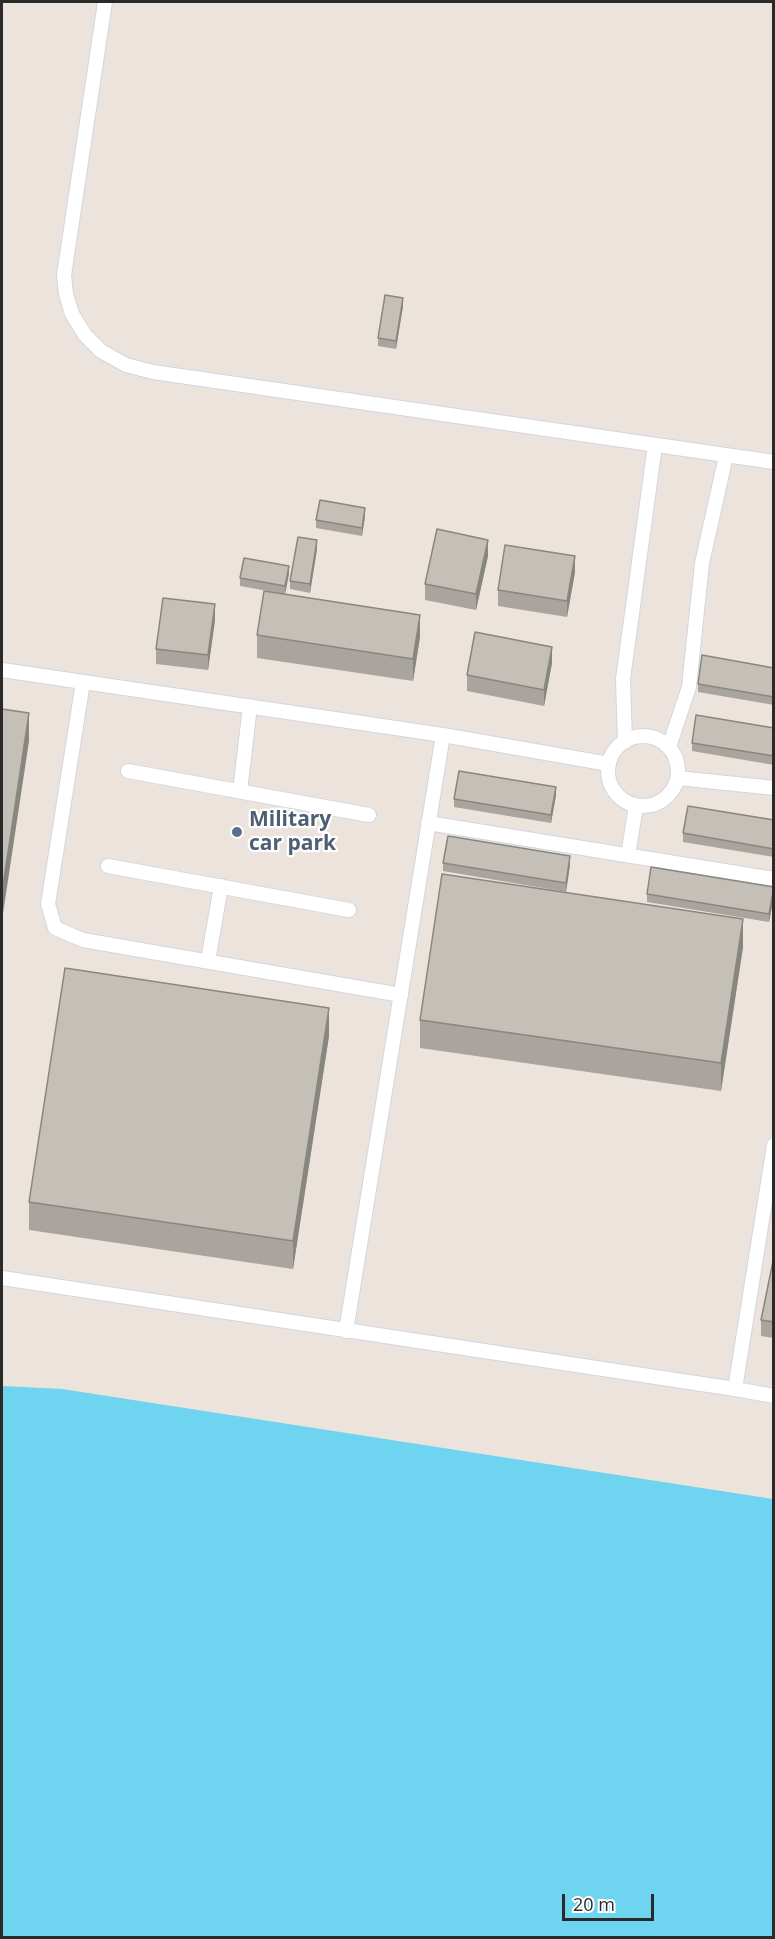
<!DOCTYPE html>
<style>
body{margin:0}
#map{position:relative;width:775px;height:1939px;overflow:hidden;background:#ece4dc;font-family:"Open Sans",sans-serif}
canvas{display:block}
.frame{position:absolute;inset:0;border:3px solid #2a2a2a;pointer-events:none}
.scale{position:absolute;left:562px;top:1894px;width:92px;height:27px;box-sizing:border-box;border:3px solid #2a2a2a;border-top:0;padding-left:8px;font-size:18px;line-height:21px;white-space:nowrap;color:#2a2a2a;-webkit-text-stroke:4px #fff;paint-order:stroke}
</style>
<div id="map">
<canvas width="775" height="1939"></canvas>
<div class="frame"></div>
<div class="scale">20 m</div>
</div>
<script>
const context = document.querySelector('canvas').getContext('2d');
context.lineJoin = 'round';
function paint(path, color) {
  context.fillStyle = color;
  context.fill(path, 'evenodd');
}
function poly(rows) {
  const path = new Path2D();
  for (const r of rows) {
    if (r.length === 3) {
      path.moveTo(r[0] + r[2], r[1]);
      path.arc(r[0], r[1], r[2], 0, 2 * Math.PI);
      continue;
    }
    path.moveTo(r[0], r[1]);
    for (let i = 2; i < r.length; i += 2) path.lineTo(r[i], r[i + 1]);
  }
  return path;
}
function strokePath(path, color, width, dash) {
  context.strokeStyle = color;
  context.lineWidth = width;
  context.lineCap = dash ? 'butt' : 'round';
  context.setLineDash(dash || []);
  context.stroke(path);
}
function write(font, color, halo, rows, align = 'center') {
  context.font = font + ' "Open Sans",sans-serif';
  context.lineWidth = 4.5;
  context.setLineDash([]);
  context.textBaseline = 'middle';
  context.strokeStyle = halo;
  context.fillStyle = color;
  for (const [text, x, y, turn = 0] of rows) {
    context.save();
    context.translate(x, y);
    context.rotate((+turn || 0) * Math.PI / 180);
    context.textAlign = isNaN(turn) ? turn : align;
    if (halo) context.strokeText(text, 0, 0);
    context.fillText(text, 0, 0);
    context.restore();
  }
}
const water = poly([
 [2,1386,62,1389,773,1499,773,1937,2,1937]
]);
const lane = poly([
 [105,2,64,275,66,294,72,314,85,335,101,351,126,365,153,372,774,462],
 [2,670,443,735,609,764],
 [83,682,48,904,55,928,83,940,401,995],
 [643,771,35],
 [625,742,623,679,655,445],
 [669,747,689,687,702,563,726,456],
 [128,771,369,815],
 [678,778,774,788],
 [240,791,250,706],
 [428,823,774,879],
 [628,855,636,806],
 [108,866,349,910],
 [208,961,221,886],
 [2,1278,735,1389,774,1145],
 [346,1331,443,735],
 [735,1389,774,1396]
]);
const wall = poly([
 [403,306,396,349,378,346,378,338],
 [365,516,362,536,316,528,316,520],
 [317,549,310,593,290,589,290,581],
 [488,556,476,610,425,600,425,584],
 [575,572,567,617,498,606,498,590],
 [289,574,285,594,240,586,240,578],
 [215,620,208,670,156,664,156,649],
 [257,635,420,637,413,681,257,658],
 [552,663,544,706,467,691,467,675],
 [774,668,774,705,698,692,698,684],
 [774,728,774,765,692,751,692,743],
 [556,795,551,823,454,807,454,799],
 [774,820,774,857,683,842,683,833],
 [443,863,570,865,566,892,443,871],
 [774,887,774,896,769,922,647,902,647,894],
 [743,947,721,1091,420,1048,420,1020],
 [329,1036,293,1269,29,1230,29,1202],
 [774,1261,774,1338,761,1336,761,1320]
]);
const shadedWall = poly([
 [403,298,403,306,396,349,396,341],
 [365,508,365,516,362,536,362,528],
 [317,540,317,549,310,593,310,584],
 [488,540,488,556,476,610,476,594],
 [575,556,575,572,567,617,567,601],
 [289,566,289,574,285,594,285,586],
 [215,604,215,620,208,670,208,655],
 [420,615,420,637,413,681,413,659],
 [552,647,552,663,544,706,544,690],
 [29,713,29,741,2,920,2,892],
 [556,787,556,795,551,823,551,815],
 [570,856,570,865,566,892,566,883],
 [774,888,774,896,769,922,769,914],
 [743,919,743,947,721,1091,721,1063],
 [329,1008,329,1036,293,1269,293,1241]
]);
const building = poly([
 [385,295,403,298,396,341,378,338,385,295],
 [320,500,365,508,362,528,316,520,320,500],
 [437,529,488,540,476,594,425,584,437,529],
 [298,537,317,540,310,584,290,581,298,537],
 [505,545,575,556,567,601,498,590,505,545],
 [244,558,289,566,285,586,240,578,244,558],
 [264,591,420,615,413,659,257,635,264,591],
 [163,598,215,604,208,655,156,649,163,598],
 [475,632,552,647,544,690,467,675,475,632],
 [702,655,774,668,774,697,698,684,702,655],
 [2,709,29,713,2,892,2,709],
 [696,715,774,728,774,756,692,743,696,715],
 [459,771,556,787,551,815,454,799,459,771],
 [688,806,774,820,774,849,683,833,688,806],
 [448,836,570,856,566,883,443,863,448,836],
 [651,867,774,887,769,914,647,894,651,867],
 [442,874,743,919,721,1063,420,1020,442,874],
 [65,968,329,1008,293,1241,29,1202,65,968],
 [773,1261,774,1261,774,1322,761,1320,773,1261]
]);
const markers = [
 [237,832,6,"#5c6f8a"]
];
const serviceNames = [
 ["Military",249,820],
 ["car park",249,844]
];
paint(water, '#6ed4ef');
strokePath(lane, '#d1d5e3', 16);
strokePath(lane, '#fff', 14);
paint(wall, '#a9a49d');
paint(shadedWall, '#898680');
paint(building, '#c4bfb7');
strokePath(building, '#898680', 1.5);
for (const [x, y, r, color] of markers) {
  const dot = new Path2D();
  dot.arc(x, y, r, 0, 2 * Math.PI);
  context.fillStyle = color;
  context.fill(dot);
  strokePath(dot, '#fff', 2);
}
write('bold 21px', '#4e5e75', '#fff', serviceNames, 'left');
</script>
